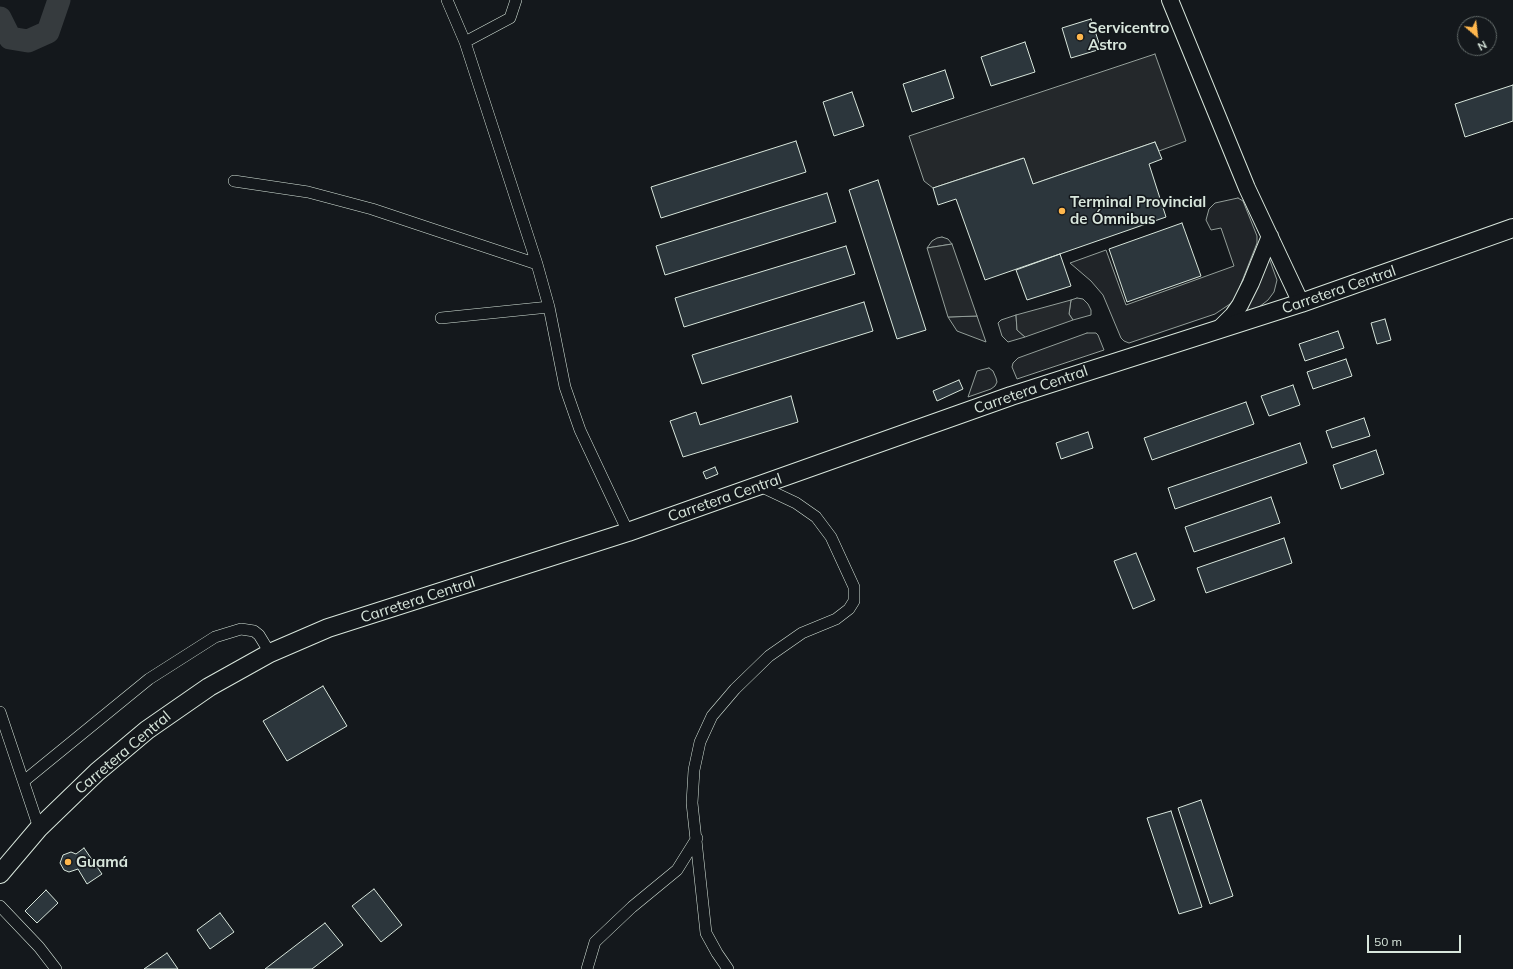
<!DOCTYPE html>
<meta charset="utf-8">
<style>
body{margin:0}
#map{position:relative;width:1513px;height:969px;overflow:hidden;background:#14181c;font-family:Mulish,sans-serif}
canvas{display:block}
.north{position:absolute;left:1457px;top:16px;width:40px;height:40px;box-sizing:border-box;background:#14181c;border:1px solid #626a69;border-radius:50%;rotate:152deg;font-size:11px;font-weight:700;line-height:16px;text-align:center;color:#d8e6dc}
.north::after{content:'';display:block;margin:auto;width:14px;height:18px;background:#ffb74d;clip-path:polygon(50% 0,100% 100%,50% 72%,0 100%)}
.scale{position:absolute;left:1367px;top:935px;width:94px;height:18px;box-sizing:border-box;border:2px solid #d8e6dc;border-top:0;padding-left:5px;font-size:12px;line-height:14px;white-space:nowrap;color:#d8e6dc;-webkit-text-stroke:3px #14181c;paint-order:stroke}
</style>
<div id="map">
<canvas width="1513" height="969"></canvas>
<div class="north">N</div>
<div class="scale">50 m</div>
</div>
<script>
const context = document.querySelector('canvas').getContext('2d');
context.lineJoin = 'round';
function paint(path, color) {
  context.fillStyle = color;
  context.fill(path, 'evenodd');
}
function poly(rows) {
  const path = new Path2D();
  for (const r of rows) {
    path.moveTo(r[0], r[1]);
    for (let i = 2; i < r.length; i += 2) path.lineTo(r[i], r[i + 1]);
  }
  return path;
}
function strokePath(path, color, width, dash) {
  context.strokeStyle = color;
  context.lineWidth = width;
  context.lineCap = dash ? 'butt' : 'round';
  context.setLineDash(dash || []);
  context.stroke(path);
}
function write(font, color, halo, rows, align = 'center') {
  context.font = font + ' Mulish,sans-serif';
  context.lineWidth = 3;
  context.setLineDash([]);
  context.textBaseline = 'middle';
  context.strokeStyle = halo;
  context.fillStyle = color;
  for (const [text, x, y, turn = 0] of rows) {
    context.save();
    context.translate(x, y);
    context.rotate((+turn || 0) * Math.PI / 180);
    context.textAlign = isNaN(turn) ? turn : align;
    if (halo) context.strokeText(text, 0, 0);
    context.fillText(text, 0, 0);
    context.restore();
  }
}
const green = poly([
 [1238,198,1243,201,1257,236,1257,243,1235,299,1230,304,1215,314,1129,343,1124,341,1121,338,1103,295,1091,281,1070,263,1106,250,1126,305,1234,266,1221,228,1211,230,1206,220,1209,209,1215,203,1238,198],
 [942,237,948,239,952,244,927,248,932,241,937,238,942,237],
 [1269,258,1277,280,1274,292,1268,300,1259,307,1243,313,1269,258],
 [1077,298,1083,299,1088,304,1091,310,1091,315,1073,320,1069,314,1071,300,1077,298],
 [1016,315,1017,330,1025,337,1008,342,1002,336,998,323,1001,320,1016,315],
 [977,316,986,342,957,331,948,317,977,316],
 [1087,333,1096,333,1098,335,1104,350,1017,379,1012,367,1013,363,1018,358,1087,333],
 [989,368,993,371,996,378,997,382,995,386,991,389,968,397,977,371,989,368]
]);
const parking = poly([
 [1155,54,1186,141,1159,151,1155,142,1033,184,1023,158,933,188,924,181,909,136,1155,54],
 [952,244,977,316,948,317,927,248,952,244],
 [1071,300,1069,314,1073,320,1025,337,1017,330,1016,315,1071,300]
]);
const river = poly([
 [0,18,10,38,28,41,48,32,59,0]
]);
const building = poly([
 [1091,19,1101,49,1071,58,1062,28,1091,19],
 [1025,42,1035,72,991,86,981,57,1025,42],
 [945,70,954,98,912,112,903,84,945,70],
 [1513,85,1513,121,1465,137,1455,104,1513,85],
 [852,92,864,126,834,136,823,102,852,92],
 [796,141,806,172,661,218,651,187,796,141],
 [1155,142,1162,159,1149,164,1166,217,985,280,956,199,938,205,933,188,1024,158,1033,184,1155,142],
 [878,180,926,330,897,339,849,190,878,180],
 [827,193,836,222,665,275,656,246,827,193],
 [1182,223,1201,276,1127,302,1109,249,1182,223],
 [846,246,855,274,684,327,675,298,846,246],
 [1060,254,1071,286,1027,300,1016,270,1060,254],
 [864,302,873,331,702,384,692,355,864,302],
 [1385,319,1391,340,1377,344,1371,323,1385,319],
 [1338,331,1344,348,1305,361,1299,344,1338,331],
 [1346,359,1352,376,1313,389,1307,372,1346,359],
 [959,380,963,389,937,401,933,391,959,380],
 [1293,385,1300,405,1269,416,1261,396,1293,385],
 [791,396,798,422,683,457,670,421,696,412,700,425,791,396],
 [1246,402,1254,424,1152,460,1144,438,1246,402],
 [1364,418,1370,436,1332,448,1326,431,1364,418],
 [1088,432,1093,448,1061,459,1056,443,1088,432],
 [1300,443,1307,463,1175,509,1168,488,1300,443],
 [1376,450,1384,474,1341,489,1333,465,1376,450],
 [715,467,718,474,706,479,703,472,715,467],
 [1271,497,1280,523,1194,552,1185,527,1271,497],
 [1284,538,1292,563,1206,593,1197,568,1284,538],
 [1136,553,1155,600,1133,609,1114,561,1136,553],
 [323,686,347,726,287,761,263,721,323,686],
 [1201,800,1233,896,1210,904,1178,808,1201,800],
 [1171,811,1202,907,1179,914,1147,818,1171,811],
 [84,848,102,874,87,884,78,869,69,872,64,870,60,863,63,855,71,852,76,854,84,848],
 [374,889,402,925,381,942,352,906,374,889],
 [46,890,58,903,37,923,25,911,46,890],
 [220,913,234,932,210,949,197,930,220,913],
 [325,923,343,945,312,969,265,969,325,923],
 [167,953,178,969,144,969,167,953]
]);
const street = poly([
 [447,0,465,42,537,264,549,307,565,387,580,430,628,532],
 [465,42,510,18,516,0],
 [234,181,308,192,372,209,537,264],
 [441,318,549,307],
 [0,712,39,828],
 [24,781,149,679,215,637,241,629,254,631,259,635,270,653],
 [0,906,39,947,56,969],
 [587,969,595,942,632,907,677,870,697,838],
 [728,969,717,953,706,933,692,803,694,770,700,742,712,716,735,689,769,656,802,633,836,619,849,609,854,601,854,587,831,537,816,517,796,503,760,486]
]);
const secondary = poly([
 [1170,0,1247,188,1301,303],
 [1218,330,1233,315,1240,305,1251,283,1270,236]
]);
const primary = poly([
 [0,874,39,828,97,772,147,730,209,687,270,653,328,628,628,532,1011,396,1301,303,1513,228]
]);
const markers = [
 [1080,37,4,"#ffb74d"],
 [1062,211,4,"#ffb74d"],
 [68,862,4,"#ffb74d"]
];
const poiNames = [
 ["Servicentro",1088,28],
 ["Astro",1088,45],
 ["Terminal Provincial",1070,202],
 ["de Ómnibus",1070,219],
 ["Guamá",76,862]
];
const streetNames = [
 ["Carretera Central",1339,290,-19],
 ["Carretera Central",1031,390,-19],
 ["Carretera Central",725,498,-19],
 ["Carretera Central",418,600,-18],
 ["Carretera Central",123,753,-40]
];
paint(green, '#202428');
strokePath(green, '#939e99', 1);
paint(parking, '#24282b');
strokePath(parking, '#939e99', 1);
strokePath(river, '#363b3e', 23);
paint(building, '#2c363c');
strokePath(building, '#d8e6dc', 1);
strokePath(street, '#d8e6dc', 12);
strokePath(secondary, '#d8e6dc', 18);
strokePath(primary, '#d8e6dc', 20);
strokePath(street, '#14181c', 11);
strokePath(secondary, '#14181c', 16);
strokePath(primary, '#14181c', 18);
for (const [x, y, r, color] of markers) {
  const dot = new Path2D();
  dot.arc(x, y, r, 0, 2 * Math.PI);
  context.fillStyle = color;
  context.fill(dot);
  strokePath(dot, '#14181c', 1.5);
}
write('bold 15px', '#d8e6dc', '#14181c', poiNames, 'left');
write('15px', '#d8e6dc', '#14181c', streetNames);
</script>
